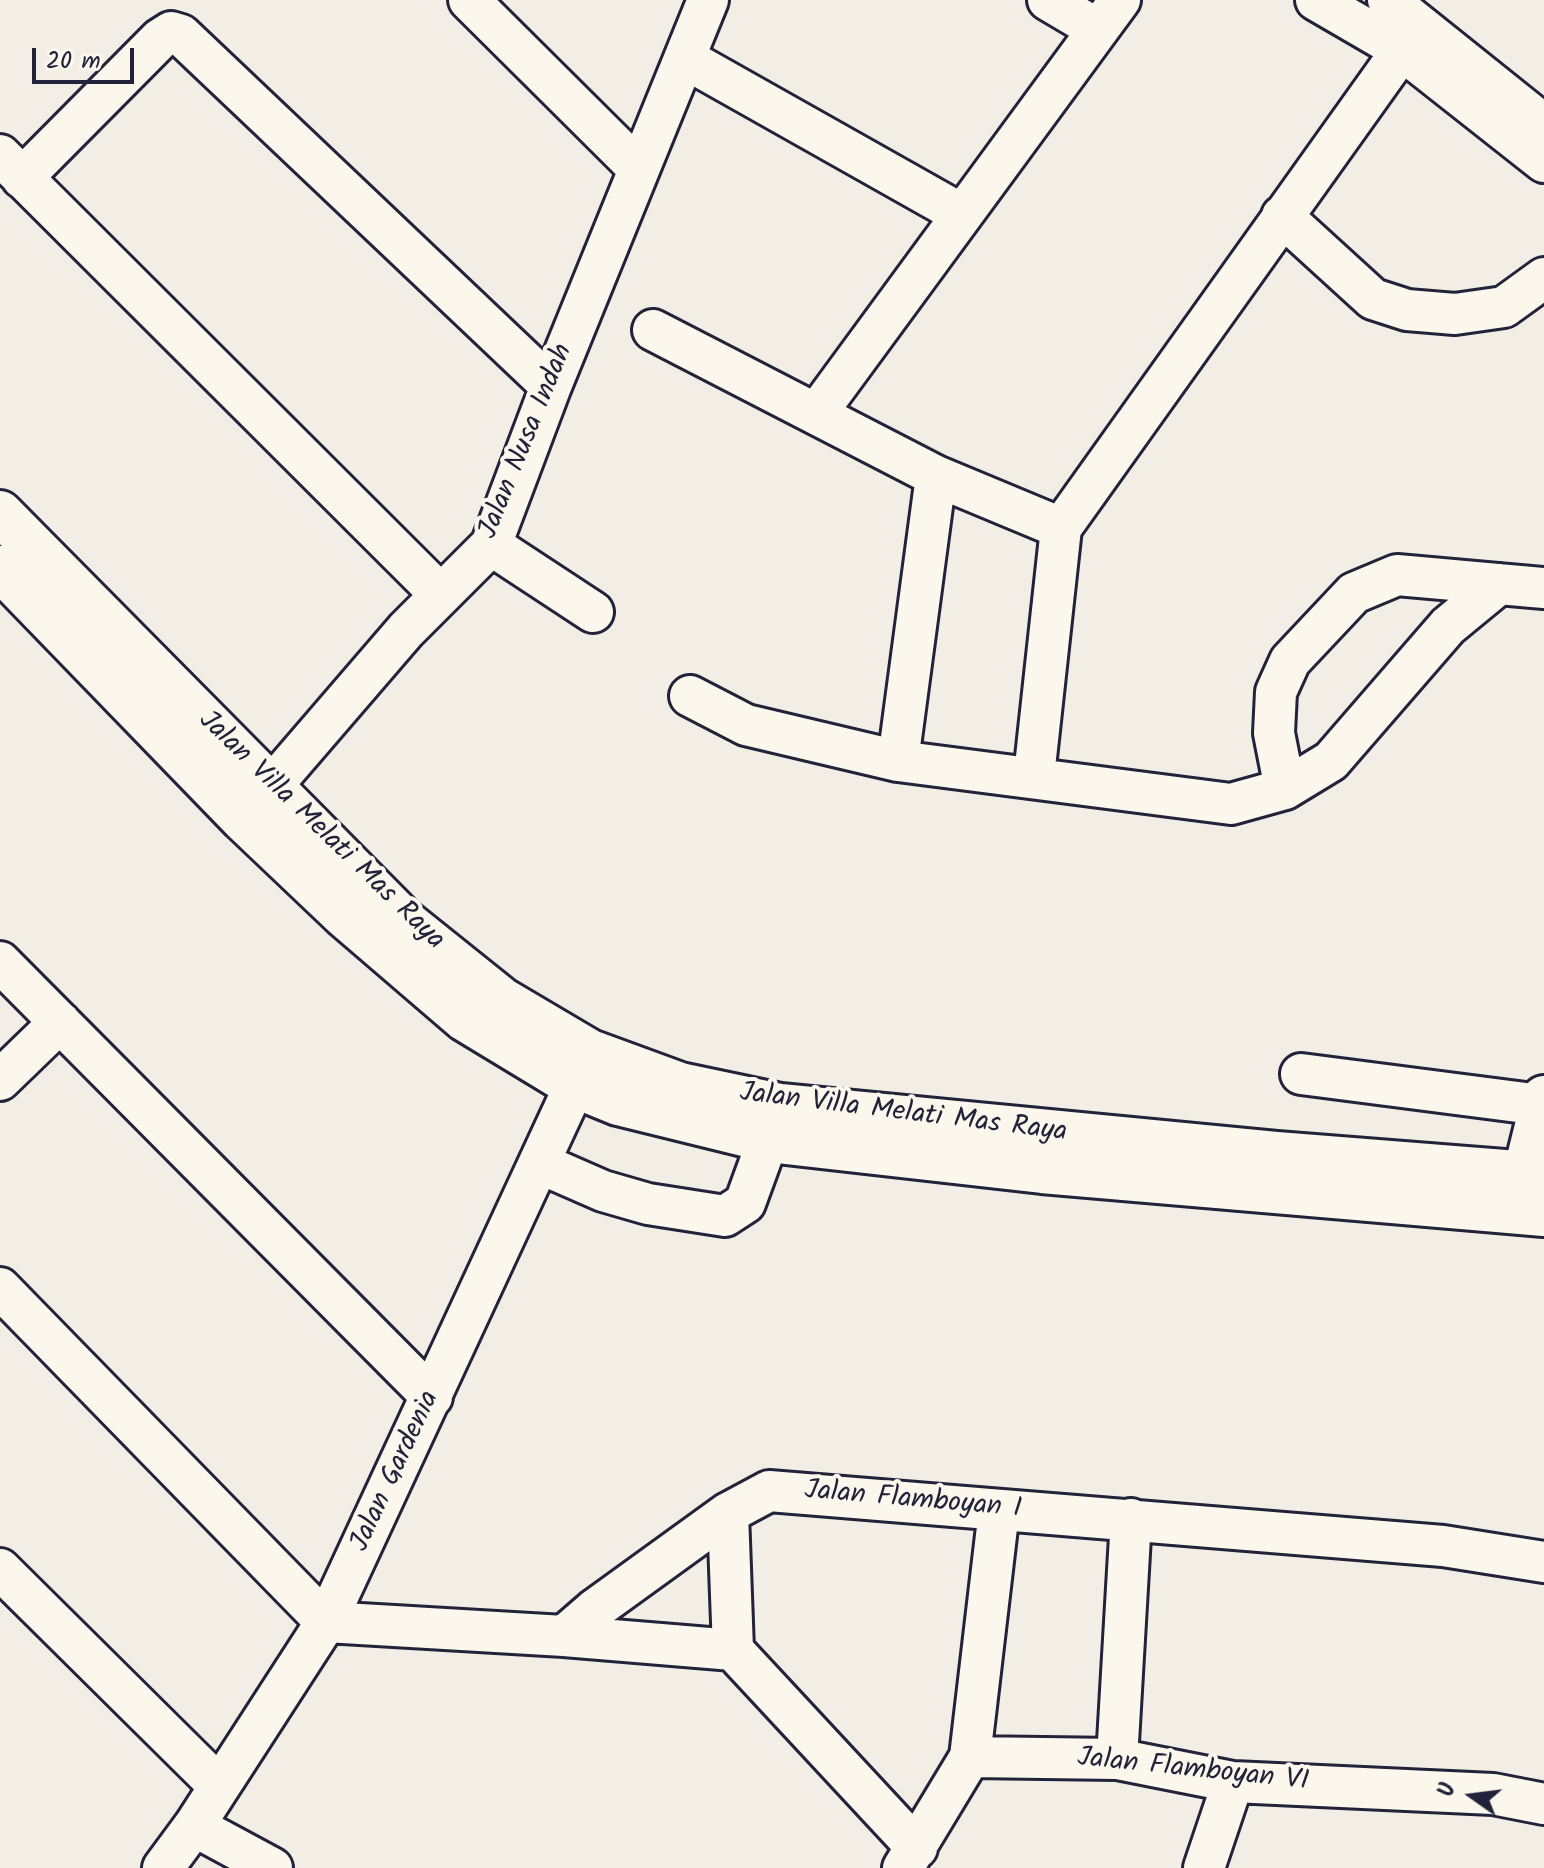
<!DOCTYPE html>
<style>
body{margin:0}
#map{position:relative;width:1544px;height:1868px;overflow:hidden;background:#f2eee5;font-family:Kalam,sans-serif}
canvas{display:block}
.north{position:absolute;left:1432px;top:1756px;width:80px;height:80px;-webkit-text-stroke:6px #fbf7ec;paint-order:stroke;rotate:284deg;font-size:22px;font-weight:700;line-height:32px;text-align:center;color:#22223b}
.north::after{content:'';display:block;margin:auto;width:28px;height:36px;background:#22223b;clip-path:polygon(50% 0,100% 100%,50% 72%,0 100%)}
.scale{position:absolute;left:32px;top:48px;width:102px;height:36px;box-sizing:border-box;border:4px solid #22223b;border-top:0;padding-left:10px;font-size:24px;line-height:28px;white-space:nowrap;color:#22223b;-webkit-text-stroke:6px #fbf7ec;paint-order:stroke}
</style>
<div id="map">
<canvas width="1544" height="1868"></canvas>
<div class="north">U</div>
<div class="scale">20 m</div>
</div>
<script>
const context = document.querySelector('canvas').getContext('2d');
context.lineJoin = 'round';
function poly(rows) {
  const path = new Path2D();
  for (const r of rows) {
    path.moveTo(r[0], r[1]);
    for (let i = 2; i < r.length; i += 2) path.lineTo(r[i], r[i + 1]);
  }
  return path;
}
function strokePath(path, color, width, dash) {
  context.strokeStyle = color;
  context.lineWidth = width;
  context.lineCap = dash ? 'butt' : 'round';
  context.setLineDash(dash || []);
  context.stroke(path);
}
function write(font, color, halo, rows, align = 'center') {
  context.font = font + ' Kalam,sans-serif';
  context.lineWidth = 8;
  context.setLineDash([]);
  context.textBaseline = 'middle';
  context.strokeStyle = halo;
  context.fillStyle = color;
  for (const [text, x, y, turn = 0] of rows) {
    context.save();
    context.translate(x, y);
    context.rotate((+turn || 0) * Math.PI / 180);
    context.textAlign = isNaN(turn) ? turn : align;
    if (halo) context.strokeText(text, 0, 0);
    context.fillText(text, 0, 0);
    context.restore();
  }
}
const street = poly([
 [469,0,638,168],
 [1048,0,1097,29],
 [1316,0,1402,50,1544,162],
 [1388,0,1544,125],
 [686,59,961,214],
 [0,155,440,594],
 [22,178,160,39,171,32,181,35,551,386],
 [1282,216,1373,299,1407,310,1455,314,1504,307,1544,278],
 [653,330,936,476,1061,528],
 [816,414,1120,0],
 [491,545,593,612],
 [690,696,746,725,898,761,1231,804,1285,789,1331,761,1448,626,1499,584],
 [898,761,936,476],
 [1034,776,1061,528,1402,50],
 [1285,789,1274,733,1276,692,1290,661,1354,593,1397,575,1544,588],
 [251,810,406,630,491,545,551,386,708,0],
 [0,962,432,1397],
 [1301,1074,1541,1105],
 [0,1080,60,1022],
 [539,1163,603,1191,648,1204,725,1216,745,1203,768,1140],
 [0,1288,326,1622,564,1636,594,1610,728,1513,769,1491,1443,1546,1544,1562],
 [0,1569,219,1786],
 [564,1636,733,1650,728,1513],
 [733,1650,917,1848],
 [970,1757,999,1510],
 [1117,1759,1131,1519],
 [194,1826,272,1868],
 [163,1868,194,1826,326,1622,589,1055],
 [903,1868,970,1757,1117,1759,1233,1782,1493,1794,1544,1804],
 [1204,1868,1233,1782]
]);
const secondary = poly([
 [0,513,406,923,502,1000,590,1052,680,1085,780,1106,1276,1154,1544,1175],
 [0,568,243,819,344,915,465,1019,574,1085,618,1103,768,1140,1042,1171,1544,1214],
 [1519,1199,1544,1098]
]);
const streetNames = [
 ["Jalan Nusa Indah",528,442,-68],
 ["Jalan Villa Melati Mas Raya",320,832,44],
 ["Jalan Villa Melati Mas Raya",903,1115,7],
 ["Jalan Gardenia",397,1472,-65],
 ["Jalan Flamboyan I",913,1502,5],
 ["Jalan Flamboyan VI",1193,1772,6]
];
strokePath(street, '#22223b', 46);
strokePath(secondary, '#22223b', 50);
strokePath(street, '#fbf7ec', 40);
strokePath(secondary, '#fbf7ec', 44);
write('28px', '#22223b', '#fbf7ec', streetNames);
</script>
